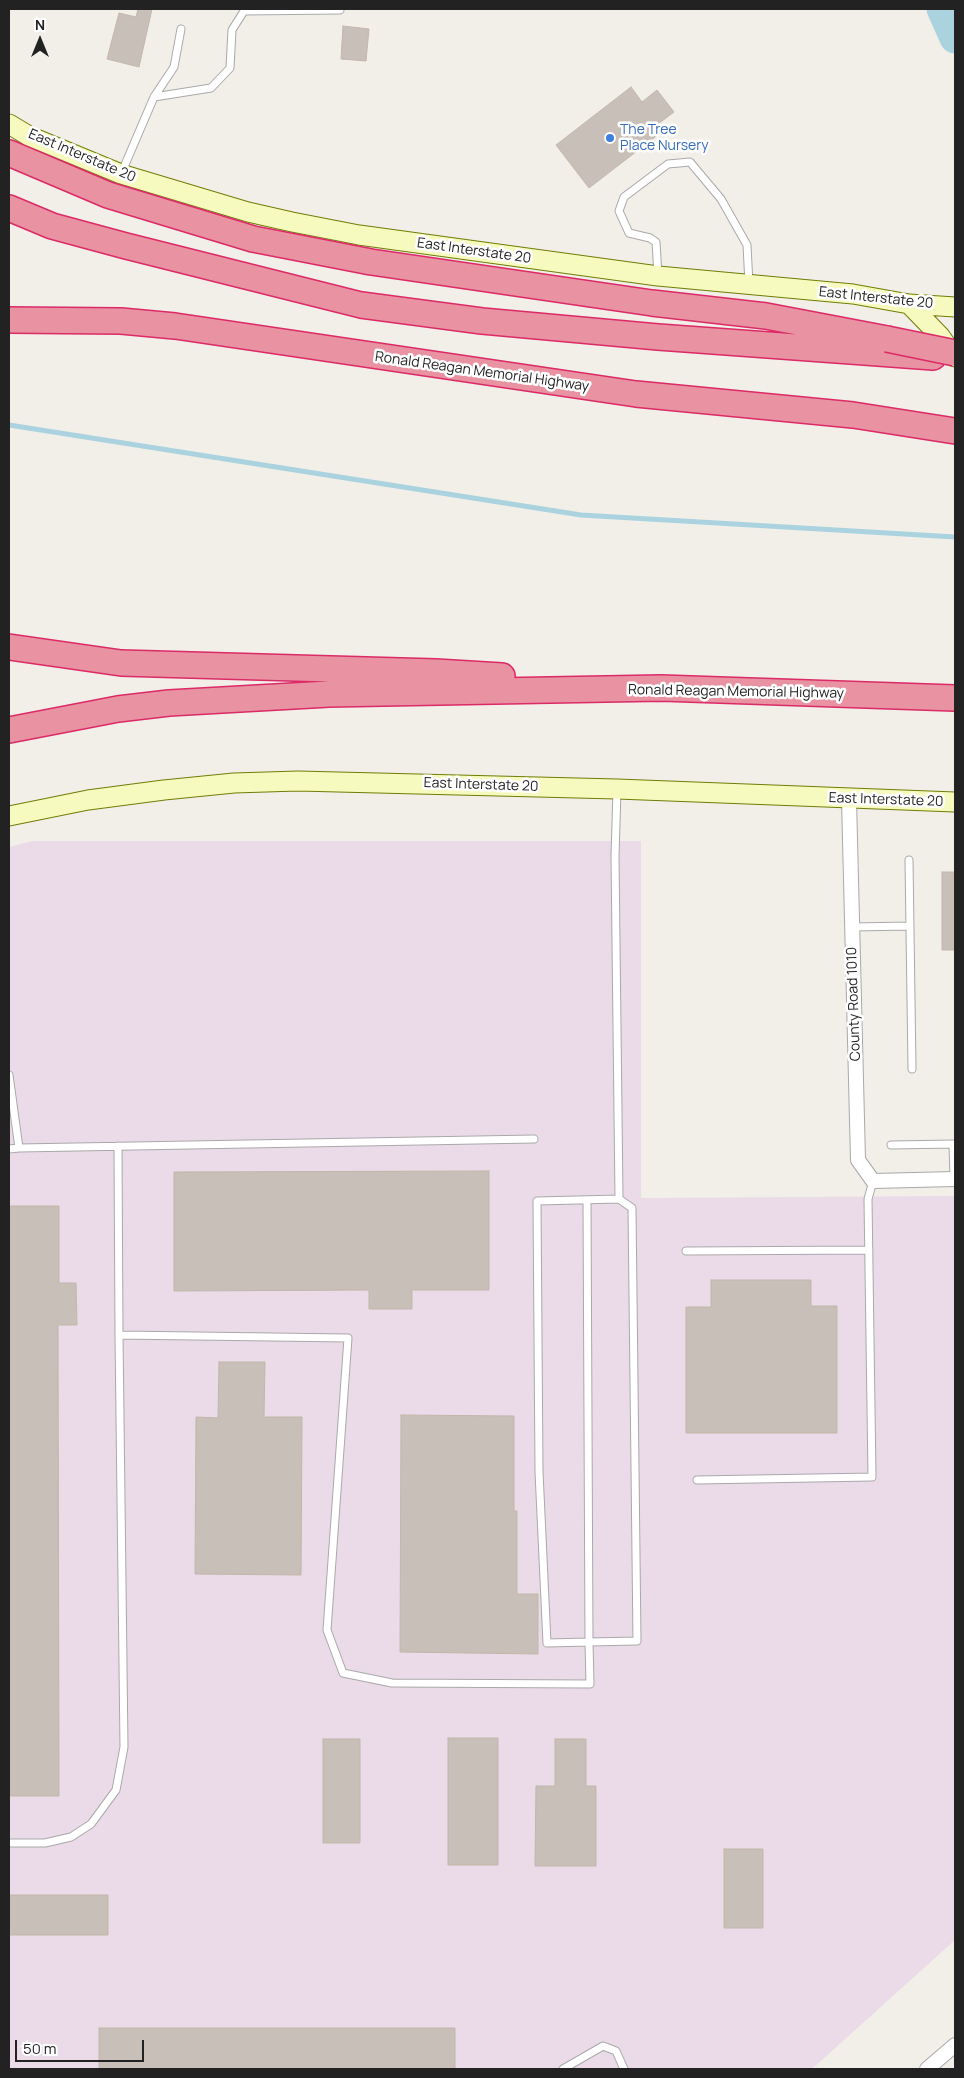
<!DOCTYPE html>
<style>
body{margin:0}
#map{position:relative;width:964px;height:2078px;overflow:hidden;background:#f2efe9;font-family:Manrope,sans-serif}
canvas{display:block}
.frame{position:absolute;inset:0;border:10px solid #222;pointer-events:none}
.north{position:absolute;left:15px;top:15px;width:50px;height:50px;-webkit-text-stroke:4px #fff;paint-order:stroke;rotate:0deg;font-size:14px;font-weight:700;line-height:20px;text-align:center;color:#222}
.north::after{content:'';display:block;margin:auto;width:18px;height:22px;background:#222;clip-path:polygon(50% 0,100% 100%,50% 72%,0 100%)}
.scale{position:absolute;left:15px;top:2040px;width:129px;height:22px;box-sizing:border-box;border:2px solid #222;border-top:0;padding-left:6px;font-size:15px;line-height:18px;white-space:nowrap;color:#222;-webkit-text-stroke:4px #fff;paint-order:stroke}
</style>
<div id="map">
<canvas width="964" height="2078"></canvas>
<div class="frame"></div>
<div class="north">N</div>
<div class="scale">50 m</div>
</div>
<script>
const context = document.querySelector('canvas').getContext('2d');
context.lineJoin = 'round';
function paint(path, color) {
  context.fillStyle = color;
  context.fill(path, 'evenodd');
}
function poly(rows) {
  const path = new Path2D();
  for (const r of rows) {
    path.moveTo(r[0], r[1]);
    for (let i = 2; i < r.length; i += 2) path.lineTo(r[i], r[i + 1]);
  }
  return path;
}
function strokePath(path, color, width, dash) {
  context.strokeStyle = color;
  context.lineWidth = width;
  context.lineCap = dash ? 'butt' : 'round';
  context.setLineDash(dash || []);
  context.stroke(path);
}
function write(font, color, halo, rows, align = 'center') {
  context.font = font + ' Manrope,sans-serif';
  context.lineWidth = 5;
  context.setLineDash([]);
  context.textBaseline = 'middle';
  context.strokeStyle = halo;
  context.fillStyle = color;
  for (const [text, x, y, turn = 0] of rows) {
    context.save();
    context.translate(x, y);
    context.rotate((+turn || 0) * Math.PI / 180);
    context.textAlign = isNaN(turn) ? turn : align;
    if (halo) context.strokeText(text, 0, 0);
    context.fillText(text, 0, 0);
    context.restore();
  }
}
const industrial = poly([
 [33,841,641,841,641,1198,955,1196,955,1940,812,2069,9,2069,9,847]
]);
const stream = poly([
 [9,425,581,515,955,537]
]);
const river = poly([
 [942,9,955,38]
]);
const building = poly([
 [138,9,152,9,139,67,107,59,119,13,136,17,138,9],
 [343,26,369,29,366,61,341,59,343,26],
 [631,87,642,102,657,90,674,112,658,124,663,131,589,188,556,145,631,87],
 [942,872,955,872,955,950,942,950,942,872],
 [489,1171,489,1290,412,1290,412,1309,369,1309,369,1290,174,1291,174,1172,489,1171],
 [9,1206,59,1206,59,1283,76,1283,77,1325,58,1325,59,1796,9,1796,9,1206],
 [711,1280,811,1280,811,1306,837,1306,837,1433,686,1433,686,1307,711,1307,711,1280],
 [219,1362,265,1362,264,1417,302,1417,301,1575,195,1574,196,1417,218,1418,219,1362],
 [401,1415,514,1416,514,1511,517,1511,517,1594,538,1594,538,1654,400,1652,401,1415],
 [448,1738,498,1738,498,1865,448,1865,448,1738],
 [323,1739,360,1739,360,1843,323,1843,323,1739],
 [555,1739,586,1739,586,1786,596,1786,596,1866,535,1866,536,1786,555,1786,555,1739],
 [724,1849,763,1849,763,1928,724,1928,724,1849],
 [9,1895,108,1895,108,1935,9,1935,9,1895],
 [99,2028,455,2028,455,2069,99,2069,99,2028]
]);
const lane = poly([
 [154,97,211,88,230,68,232,30,244,11,340,10],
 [121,174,154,97,174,67,181,29],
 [658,276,656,242,650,238,629,233,619,211,624,197,668,164,690,162,721,199,747,245,749,284],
 [617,790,615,856,619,1199],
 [909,860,912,1069],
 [852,927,910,926],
 [9,1075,19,1148,534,1139],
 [891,1145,955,1144],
 [953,1145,954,1179],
 [118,1146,119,1335,348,1338,327,1630,343,1673,392,1683,590,1684,589,1642,637,1641,632,1208,619,1199,537,1201,539,1472,547,1643,589,1642,587,1200],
 [9,1149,19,1148],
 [686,1251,869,1250],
 [697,1480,872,1477,868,1199,873,1181],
 [9,1843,45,1843,71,1837,91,1824,116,1790,124,1747,119,1335],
 [563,2069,603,2046,616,2051,624,2069]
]);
const street = poly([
 [849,799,858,1160,873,1181,955,1179],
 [927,2069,955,2045]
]);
const secondary = poly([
 [9,124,29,136,121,174,248,212,292,222,359,235,658,276,853,294,909,304,955,307],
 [909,304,940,336,955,357],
 [9,816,88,800,164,790,234,783,298,781,617,789,955,802]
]);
const highway = poly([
 [9,153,108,195,253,239,371,262,652,303,766,316,887,339],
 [9,208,52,226,126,246,361,305,482,321,658,337,933,357],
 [9,320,121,321,175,326,636,394,853,415,955,431],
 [9,647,121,663,436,672,502,676],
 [9,730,118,709,169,703,329,694,661,688,955,698]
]);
const highwayBridge = poly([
 [887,339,955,353]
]);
const markers = [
 [610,138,5,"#3f7fe0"]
];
const shopNames = [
 ["The Tree",620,130],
 ["Place Nursery",620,146]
];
const streetNames = [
 ["East Interstate 20",82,156,23],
 ["East Interstate 20",474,251,8],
 ["East Interstate 20",876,298,6],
 ["Ronald Reagan Memorial Highway",482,372,8],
 ["Ronald Reagan Memorial Highway",736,692,1],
 ["East Interstate 20",481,785,2],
 ["East Interstate 20",886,800,2],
 ["County Road 1010",854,1004,-92]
];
paint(industrial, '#ebdbe8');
strokePath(stream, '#aad3df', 5);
strokePath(river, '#aad3df', 31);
paint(building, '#c7bfb8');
strokePath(building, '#c4b6ab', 1);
strokePath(lane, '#a9a9a9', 9);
strokePath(street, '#a9a9a9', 16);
strokePath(secondary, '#707d05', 21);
strokePath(highway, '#dc2a67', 28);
strokePath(lane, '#fff', 7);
strokePath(street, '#fff', 14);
strokePath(secondary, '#f7fabf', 19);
strokePath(highway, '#e892a2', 25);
strokePath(highwayBridge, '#dc2a67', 28, []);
strokePath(highwayBridge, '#e892a2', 25);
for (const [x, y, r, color] of markers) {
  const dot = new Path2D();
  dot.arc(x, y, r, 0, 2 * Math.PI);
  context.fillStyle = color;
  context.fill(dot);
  strokePath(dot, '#fff', 2);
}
write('14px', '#366cbe', '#fff', shopNames, 'left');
write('14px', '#222', '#fff', streetNames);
</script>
